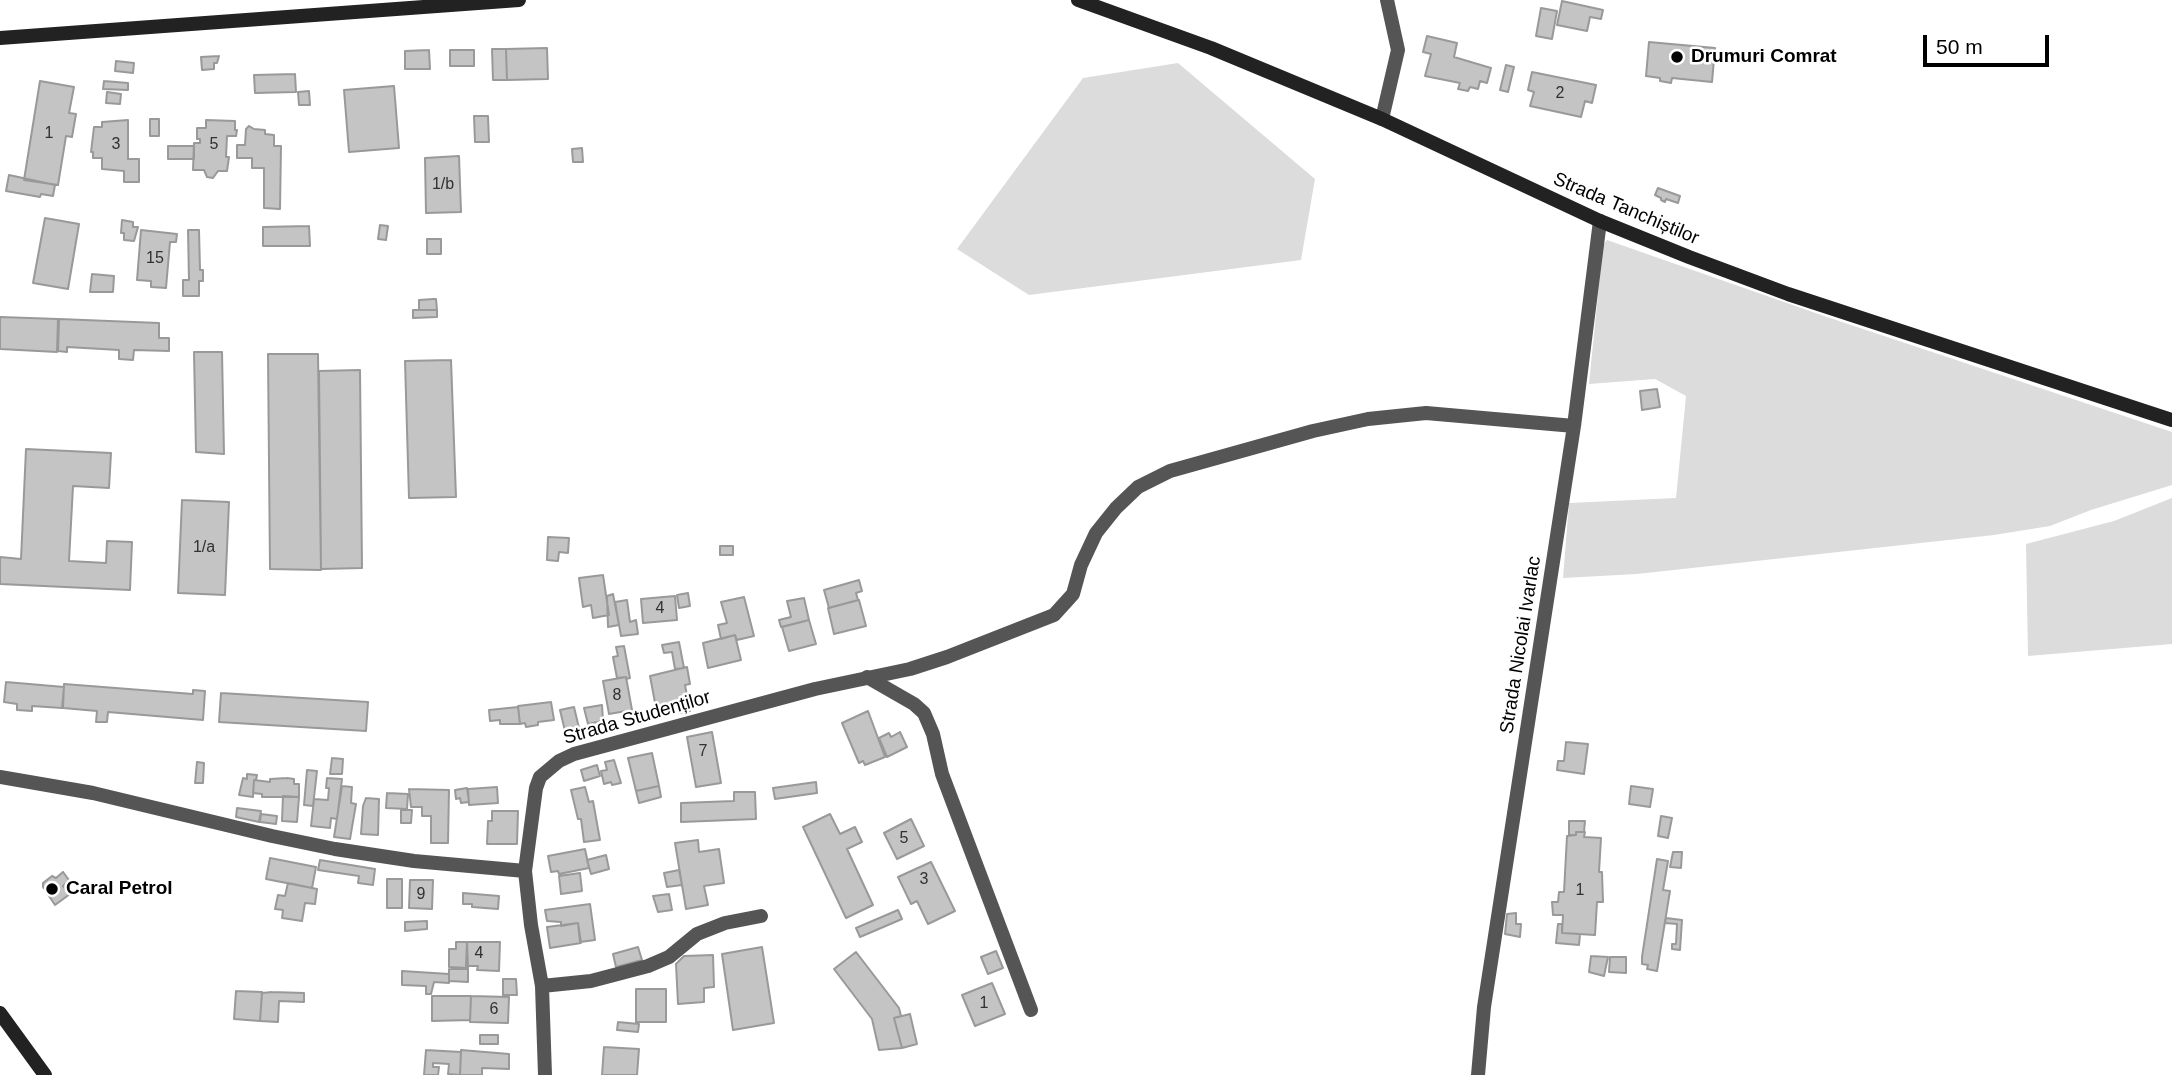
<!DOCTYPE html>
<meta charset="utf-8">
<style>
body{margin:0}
#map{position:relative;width:2172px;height:1075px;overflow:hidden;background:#fff;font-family:Arial,sans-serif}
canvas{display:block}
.scale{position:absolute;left:1923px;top:35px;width:126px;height:32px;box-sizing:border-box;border:4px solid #000;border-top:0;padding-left:9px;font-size:21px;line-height:24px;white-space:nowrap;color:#000;-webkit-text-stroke:5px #fff;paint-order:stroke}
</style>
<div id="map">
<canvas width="2172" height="1075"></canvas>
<div class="scale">50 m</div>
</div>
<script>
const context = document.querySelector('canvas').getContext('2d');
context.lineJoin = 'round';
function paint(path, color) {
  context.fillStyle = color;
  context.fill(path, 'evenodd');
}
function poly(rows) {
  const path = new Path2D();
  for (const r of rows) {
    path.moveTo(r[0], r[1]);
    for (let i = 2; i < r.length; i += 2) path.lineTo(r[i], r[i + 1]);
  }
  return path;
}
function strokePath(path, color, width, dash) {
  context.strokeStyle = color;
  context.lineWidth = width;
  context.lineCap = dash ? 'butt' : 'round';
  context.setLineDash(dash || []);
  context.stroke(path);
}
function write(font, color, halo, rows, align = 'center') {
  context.font = font + ' Arial,sans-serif';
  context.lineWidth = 5;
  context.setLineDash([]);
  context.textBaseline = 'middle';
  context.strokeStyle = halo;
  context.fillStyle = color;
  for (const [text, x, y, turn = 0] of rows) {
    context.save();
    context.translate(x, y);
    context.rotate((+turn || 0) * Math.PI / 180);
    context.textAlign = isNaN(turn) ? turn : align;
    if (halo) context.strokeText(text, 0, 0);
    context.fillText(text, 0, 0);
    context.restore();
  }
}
const green = poly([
 [1178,63,1315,179,1301,260,1029,295,957,249,1083,78],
 [1607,240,1824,316,2172,432,2172,485,2091,510,2050,526,1994,535,1637,574,1563,578,1569,503,1676,498,1686,396,1655,379,1589,384,1603,245],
 [2172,498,2172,644,2028,656,2026,544,2114,521]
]);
const building = poly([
 [1562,1,1603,10,1601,19,1590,17,1587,31,1557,25,1562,1],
 [1541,8,1557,11,1552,39,1536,36,1541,8],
 [1427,36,1457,43,1454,57,1491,68,1487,83,1480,81,1478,89,1470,87,1468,91,1458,89,1460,83,1425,76,1431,54,1423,52,1427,36],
 [1649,42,1715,48,1712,82,1672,78,1671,83,1660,81,1660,78,1646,76,1649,42],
 [492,49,506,49,507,80,493,80,492,49],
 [506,49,547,48,548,79,507,80,506,49],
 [429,50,430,69,405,69,405,51,429,50],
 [450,50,474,50,474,66,450,66,450,50],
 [219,56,217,63,214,63,214,69,202,70,201,57,219,56],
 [116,61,134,63,133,73,115,71,116,61],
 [1506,65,1514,67,1508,92,1500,90,1506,65],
 [1532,72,1596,85,1592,103,1585,101,1581,117,1530,106,1534,92,1528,90,1532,72],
 [295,74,296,92,255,93,254,75,295,74],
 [40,81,74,87,69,113,76,114,72,137,66,136,58,185,24,180,40,81],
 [104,81,128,83,128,90,103,89,104,81],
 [394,86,399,148,349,152,344,90,394,86],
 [309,91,310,105,299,105,298,92,309,91],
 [107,92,121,94,120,104,106,103,107,92],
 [474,116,488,116,489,142,475,142,474,116],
 [150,119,159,119,159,136,150,136,150,119],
 [128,120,128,159,139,159,139,182,124,182,124,171,102,169,102,158,93,158,93,152,91,152,94,127,102,127,102,122,128,120],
 [206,120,235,121,235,130,237,130,236,136,227,136,226,157,229,157,227,171,218,171,213,178,207,177,204,170,193,170,194,143,200,143,200,139,197,139,197,128,206,128,206,120],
 [249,126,254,129,265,130,265,134,274,135,274,146,281,146,280,209,264,208,264,168,252,168,252,158,237,158,237,145,245,145,246,129,249,126],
 [168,146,194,146,194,159,168,159,168,146],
 [582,148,583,162,573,162,572,149,582,148],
 [459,156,461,212,426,213,425,158,459,156],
 [9,175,55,185,53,196,41,194,40,197,6,191,9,175],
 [1658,188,1680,196,1678,203,1666,199,1665,202,1661,200,1661,198,1655,195,1658,188],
 [45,218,79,224,68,289,33,283,45,218],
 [122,220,133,222,133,227,138,227,134,241,124,240,124,233,121,233,122,220],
 [380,225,388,226,386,240,378,239,380,225],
 [309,226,310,246,263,246,263,227,309,226],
 [141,230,177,234,176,242,170,242,166,288,151,287,151,281,137,280,141,230],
 [188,230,199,230,200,270,203,270,203,281,199,281,199,296,183,296,183,280,189,280,188,230],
 [427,239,441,239,441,254,427,254,427,239],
 [92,274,114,276,113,292,90,292,92,274],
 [434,299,436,299,437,310,419,310,419,300,434,299],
 [413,310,437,310,437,317,413,318,413,310],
 [0,317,58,319,57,352,0,349,0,317],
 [59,319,159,323,159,338,169,338,169,351,134,350,133,360,119,359,119,350,67,347,67,352,58,351,59,319],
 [194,352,222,352,224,454,196,452,194,352],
 [268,354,318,354,321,570,270,569,268,354],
 [451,360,456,497,409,498,405,361,451,360],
 [360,370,362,568,321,569,319,371,360,370],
 [1657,389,1660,407,1642,410,1640,391,1657,389],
 [26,449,111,453,109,488,73,486,69,561,106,563,107,541,132,542,130,590,0,584,0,557,21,559,26,449],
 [182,500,229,502,225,595,178,593,182,500],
 [548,537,569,538,568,553,559,552,558,561,547,560,548,537],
 [720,546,733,546,733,555,720,555,720,546],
 [603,575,609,615,593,618,591,605,583,607,579,578,603,575],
 [859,580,862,591,856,593,858,600,829,608,824,590,859,580],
 [688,593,690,606,679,608,677,595,688,593],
 [613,594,619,625,608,627,607,596,613,594],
 [675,596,677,620,643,623,641,599,675,596],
 [744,597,754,636,737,640,735,635,721,639,718,625,727,623,721,602,744,597],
 [804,598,809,620,781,627,779,620,791,617,787,601,804,598],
 [627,600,630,622,636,620,638,634,621,636,615,602,627,600],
 [859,600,866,626,834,634,828,608,859,600],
 [809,620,816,644,789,651,782,627,809,620],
 [735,635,741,660,708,668,703,643,735,635],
 [679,642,684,668,675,669,672,652,664,653,662,645,679,642],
 [624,646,630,678,626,679,626,677,617,678,613,657,618,656,616,647,624,646],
 [687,667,690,684,685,685,690,711,679,713,677,704,656,708,650,676,687,667],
 [626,677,632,710,609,714,603,681,626,677],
 [6,682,64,687,62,708,32,706,32,711,17,710,17,704,4,702,6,682],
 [64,684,193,694,193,690,205,691,203,720,108,712,107,722,96,722,97,711,63,708,64,684],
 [221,693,368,702,366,731,219,722,221,693],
 [551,702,554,720,538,722,538,725,526,727,525,723,520,724,518,706,551,702],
 [602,705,603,721,588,724,584,708,602,705],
 [518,707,520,724,500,724,500,720,490,721,489,710,518,707],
 [574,707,579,728,565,731,560,710,574,707],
 [868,711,885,757,865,765,863,761,859,763,842,723,868,711],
 [712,732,721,783,696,787,687,737,712,732],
 [900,732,907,747,887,757,879,738,889,733,891,737,900,732],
 [1566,742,1588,744,1584,774,1557,770,1558,761,1564,761,1566,742],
 [652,753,659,786,636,791,628,758,652,753],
 [332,758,343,759,342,774,330,774,332,758],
 [614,760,621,783,612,785,611,782,604,784,601,771,607,770,605,762,614,760],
 [197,762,204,763,203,783,195,783,197,762],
 [597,765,600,776,584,781,581,770,597,765],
 [307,770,317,771,313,806,304,805,307,770],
 [247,774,257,775,256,780,254,780,253,797,239,795,243,778,247,779,247,774],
 [287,778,294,779,294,784,299,784,299,797,262,797,262,794,253,793,254,780,270,782,270,779,287,778],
 [327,778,342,779,337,819,331,818,330,828,311,826,314,799,328,800,329,788,326,788,327,778],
 [816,782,817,793,775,799,773,788,816,782],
 [342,786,352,787,351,803,356,804,350,839,334,837,342,786],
 [659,786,661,797,639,803,636,791,659,786],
 [1631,786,1653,789,1650,807,1629,804,1631,786],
 [497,787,498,803,469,805,468,789,497,787],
 [585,787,589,802,593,801,600,840,584,842,581,819,578,819,571,790,585,787],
 [467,788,469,802,461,803,460,798,456,799,455,790,467,788],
 [409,789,449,790,448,843,431,843,431,816,422,816,422,807,411,807,409,789],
 [734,792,755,792,756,819,681,822,681,803,734,801,734,792],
 [387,793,408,794,407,809,386,808,387,793],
 [283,796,299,797,297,822,282,821,283,796],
 [366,798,379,799,378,835,361,834,363,806,366,798],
 [237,808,261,811,259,822,236,817,237,808],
 [401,810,412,810,411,823,401,823,401,810],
 [492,811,518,811,517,844,487,844,488,821,492,821,492,811],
 [261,814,277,816,276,824,260,822,261,814],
 [830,814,840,834,855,827,862,842,847,849,873,905,846,918,803,827,830,814],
 [1661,816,1672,818,1668,838,1658,836,1661,816],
 [911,819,924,846,897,859,884,833,911,819],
 [1569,821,1585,821,1584,832,1576,832,1576,835,1569,835,1569,821],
 [1576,832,1585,832,1584,837,1601,838,1599,872,1602,872,1603,902,1597,902,1595,935,1562,933,1563,915,1553,915,1552,902,1558,902,1559,892,1564,892,1567,836,1576,835,1576,832],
 [698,840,699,852,719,849,724,883,704,886,708,905,686,909,675,843,698,840],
 [585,849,589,868,559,874,558,871,551,872,548,856,585,849],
 [1673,852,1682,852,1681,868,1670,867,1673,852],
 [606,855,609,869,591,874,587,860,606,855],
 [270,858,316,867,312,888,266,879,270,858],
 [1657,859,1668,861,1663,890,1670,891,1657,971,1647,969,1648,965,1642,964,1642,957,1657,859],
 [320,860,375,869,373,885,358,883,359,876,318,870,320,860],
 [931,862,955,911,928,924,917,901,911,904,898,877,931,862],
 [679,870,682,885,667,887,664,873,679,870],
 [63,872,69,880,63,886,70,894,55,905,43,887,43,883,52,876,56,878,63,872],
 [580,873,582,891,561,894,559,876,580,873],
 [387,879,402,879,402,908,387,908,387,879],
 [410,880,433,880,432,909,409,908,410,880],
 [288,883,317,889,315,904,305,903,302,921,282,918,283,910,275,909,278,895,285,896,288,883],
 [463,893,499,896,498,909,472,907,472,904,463,904,463,893],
 [669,894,672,910,658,912,653,896,669,894],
 [590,904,595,940,580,942,578,923,561,926,561,922,547,921,545,910,590,904],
 [898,910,902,919,860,937,856,928,898,910],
 [1516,913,1516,924,1521,924,1520,937,1505,934,1507,914,1516,913],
 [1666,918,1682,920,1680,950,1672,949,1672,944,1676,944,1677,924,1665,923,1666,918],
 [427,921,427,929,405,931,405,922,427,921],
 [578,923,581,943,550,948,547,927,578,923],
 [1558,924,1562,924,1562,933,1580,934,1579,945,1556,943,1558,924],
 [456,942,467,942,468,968,449,967,449,949,456,949,456,942],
 [467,942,500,942,499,971,477,970,478,966,466,966,467,942],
 [638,947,642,960,616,967,613,954,638,947],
 [762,947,774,1023,733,1030,722,954,762,947],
 [996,951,1003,968,988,974,981,957,996,951],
 [856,952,899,1008,901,1016,894,1018,902,1048,879,1050,872,1019,834,969,856,952],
 [713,955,714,987,704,988,704,1002,678,1004,676,964,684,956,713,955],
 [1591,956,1608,957,1604,976,1589,972,1591,956],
 [1610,957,1626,957,1626,973,1609,972,1610,957],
 [449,969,468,969,468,982,449,981,449,969],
 [402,971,449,974,449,983,434,982,431,994,426,994,426,986,402,985,402,971],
 [503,979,516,979,517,995,503,995,503,979],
 [992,983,1005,1014,975,1026,962,995,992,983],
 [636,989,666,989,666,1022,636,1022,636,989],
 [236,991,262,992,260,1021,234,1019,236,991],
 [272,992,304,993,304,1002,279,1001,278,1022,260,1021,262,993,272,992],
 [432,996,471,996,470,1020,432,1021,432,996],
 [471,996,509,997,508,1023,470,1022,471,996],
 [910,1014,917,1044,902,1048,894,1018,910,1014],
 [618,1022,639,1024,638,1032,617,1030,618,1022],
 [480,1035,498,1035,498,1044,480,1044,480,1035],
 [604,1047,639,1049,637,1075,602,1075,604,1047],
 [426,1050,461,1052,460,1075,448,1074,449,1064,433,1063,433,1067,439,1067,438,1075,424,1075,426,1050],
 [461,1050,509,1054,509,1069,482,1068,482,1075,460,1075,461,1050]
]);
const street = poly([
 [1382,119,1398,50,1387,0],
 [867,677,914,704,924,713,933,734,942,774,1031,1010],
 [0,777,93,793,272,836,335,849,414,861,525,871],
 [542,986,591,981,648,966,669,957,697,934,725,923,761,916],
 [545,1075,542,986,531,925,525,871,536,788,540,777,559,761,574,754,815,689,910,669,947,657,1054,615,1073,594,1081,565,1096,533,1116,508,1138,487,1170,471,1313,431,1368,419,1426,413,1574,426],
 [1478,1075,1484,1007,1574,426,1600,221]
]);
const secondary = poly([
 [1078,0,1211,48,1382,119,1600,221,1689,257,1788,294,2172,420],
 [0,38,519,0],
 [0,1013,45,1075]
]);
const markers = [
 [1677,57,7,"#000"],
 [52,889,7,"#000"]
];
const numberNames = [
 ["2",1560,94],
 ["1",49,134],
 ["3",116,145],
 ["5",214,145],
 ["1/b",443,185],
 ["15",155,259],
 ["1/a",204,548],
 ["4",660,609],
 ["8",617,696],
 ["7",703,752],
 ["5",904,839],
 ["3",924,880],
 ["1",1580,891],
 ["9",421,895],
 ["4",479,954],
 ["1",984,1004],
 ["6",494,1010]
];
const poiNames = [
 ["Drumuri Comrat",1691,57],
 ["Caral Petrol",66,889]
];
const streetNames = [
 ["Strada Tanchiștilor",1626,209,23],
 ["Strada Nicolai Ivarlac",1521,645,-81],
 ["Strada Studenților",637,718,-16]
];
paint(green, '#dcdcdc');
paint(building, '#c4c4c4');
strokePath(building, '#999', 2);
strokePath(street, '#555', 14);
strokePath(secondary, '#222', 14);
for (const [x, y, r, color] of markers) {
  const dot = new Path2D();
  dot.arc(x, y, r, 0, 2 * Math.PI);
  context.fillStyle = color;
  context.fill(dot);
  strokePath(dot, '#fff', 2.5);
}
write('16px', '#313131', null, numberNames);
write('bold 19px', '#000', '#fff', poiNames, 'left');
write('19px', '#000', '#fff', streetNames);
</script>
